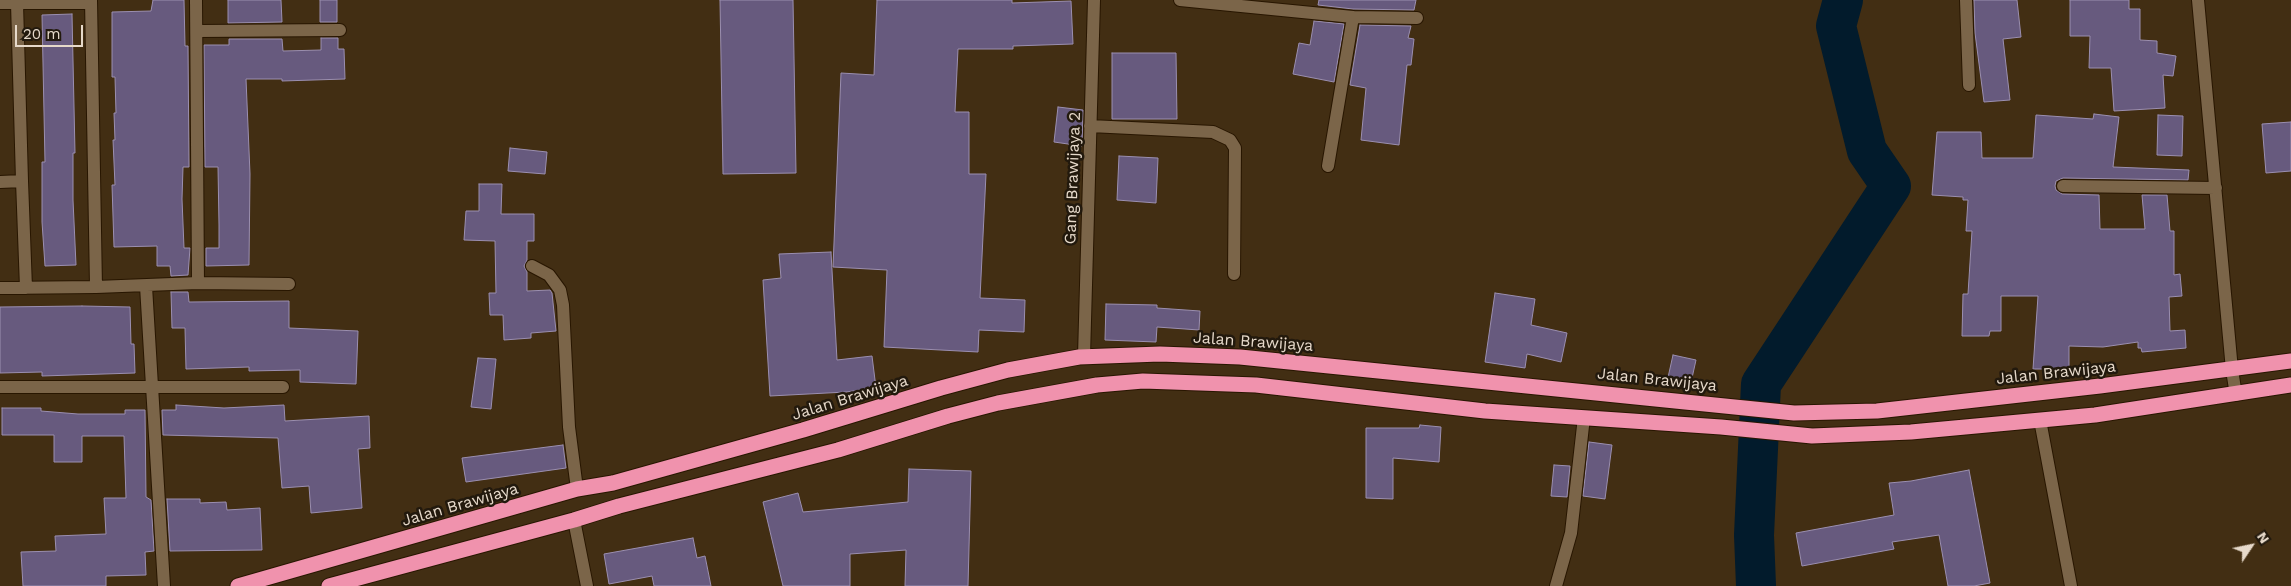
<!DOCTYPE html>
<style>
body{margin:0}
#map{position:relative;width:2291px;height:586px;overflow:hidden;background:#422e13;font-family:"Work Sans",sans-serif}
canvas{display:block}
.north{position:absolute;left:2226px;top:521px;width:50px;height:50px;-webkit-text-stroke:4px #22190d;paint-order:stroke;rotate:56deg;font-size:14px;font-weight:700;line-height:20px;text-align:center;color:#e6d9ca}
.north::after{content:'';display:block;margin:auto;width:18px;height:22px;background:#e6d9ca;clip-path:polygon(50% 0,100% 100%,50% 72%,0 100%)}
.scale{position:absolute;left:15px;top:25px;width:68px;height:22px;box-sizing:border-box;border:2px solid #e6d9ca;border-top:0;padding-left:6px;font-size:15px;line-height:18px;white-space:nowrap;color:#e6d9ca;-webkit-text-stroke:4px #22190d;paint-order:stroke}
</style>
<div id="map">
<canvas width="2291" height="586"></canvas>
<div class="north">N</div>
<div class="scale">20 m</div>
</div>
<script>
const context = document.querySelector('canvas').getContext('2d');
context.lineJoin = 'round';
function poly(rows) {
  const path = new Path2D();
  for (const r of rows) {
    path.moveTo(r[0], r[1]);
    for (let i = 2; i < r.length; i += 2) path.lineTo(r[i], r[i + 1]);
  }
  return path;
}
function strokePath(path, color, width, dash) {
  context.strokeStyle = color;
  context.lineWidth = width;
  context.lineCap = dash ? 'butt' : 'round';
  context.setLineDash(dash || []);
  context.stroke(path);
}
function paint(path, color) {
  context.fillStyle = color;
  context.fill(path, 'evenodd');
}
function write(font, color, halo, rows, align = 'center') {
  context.font = font + ' "Work Sans",sans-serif';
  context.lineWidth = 5;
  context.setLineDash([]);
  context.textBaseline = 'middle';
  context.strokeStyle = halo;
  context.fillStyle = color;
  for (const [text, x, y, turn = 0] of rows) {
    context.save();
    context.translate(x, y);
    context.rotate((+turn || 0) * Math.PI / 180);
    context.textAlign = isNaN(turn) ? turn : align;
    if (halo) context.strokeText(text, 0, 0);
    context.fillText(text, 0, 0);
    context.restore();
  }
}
const river = poly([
 [1756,586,1754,535,1761,384,1891,186,1867,151,1836,26,1843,0]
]);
const building = poly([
 [153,0,184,0,185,46,188,46,189,167,183,167,182,199,184,248,190,248,188,275,171,276,170,266,157,266,157,246,114,247,112,185,115,185,113,140,115,140,114,113,116,113,115,77,112,77,112,12,151,11,153,0],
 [228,0,281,0,282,22,228,23,228,0],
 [320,0,337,0,337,22,320,22,320,0],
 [720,0,793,0,796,173,723,174,720,0],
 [877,0,1012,0,1012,3,1071,1,1073,44,1013,46,1013,49,958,49,955,112,969,112,969,174,986,174,980,298,1025,300,1024,332,979,330,978,352,884,347,887,270,833,267,841,73,874,75,877,0],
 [1319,0,1416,0,1414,10,1353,9,1318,5,1319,0],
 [1974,0,2017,0,2021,37,2003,39,2010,100,1984,102,1975,33,1974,0],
 [2070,0,2129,0,2129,9,2140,9,2140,40,2157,41,2157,53,2176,56,2173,76,2163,75,2165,108,2114,111,2111,68,2089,68,2090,36,2070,36,2070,0],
 [72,14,75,153,73,153,73,200,76,265,45,266,42,222,42,162,45,162,42,15,72,14],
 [1314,21,1344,24,1334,82,1293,74,1299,43,1310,45,1314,21],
 [1360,25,1411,26,1408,38,1414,39,1411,65,1407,65,1399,145,1361,140,1366,88,1350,85,1360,25],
 [321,38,338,38,338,49,344,49,345,79,282,81,282,79,246,79,250,174,249,265,206,266,206,248,219,248,219,225,218,167,205,167,204,45,229,45,229,39,282,39,283,51,321,50,321,38],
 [1112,53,1176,53,1177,119,1112,119,1112,53],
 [1058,107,1083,110,1082,146,1054,142,1058,107],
 [2094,114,2119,117,2113,167,2189,170,2188,180,2063,178,2056,181,2055,186,2056,190,2062,194,2099,195,2100,229,2145,229,2142,195,2167,195,2170,231,2174,231,2174,275,2180,274,2182,296,2169,297,2170,331,2185,330,2186,348,2142,352,2141,348,2138,348,2138,342,2103,347,2069,346,2069,369,2033,369,2038,296,2001,296,2001,331,1990,331,1989,336,1962,336,1963,294,1968,294,1972,231,1966,231,1968,200,1963,200,1963,197,1932,195,1937,132,1981,132,1982,158,2033,158,2036,115,2093,119,2094,114],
 [2158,115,2183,116,2182,156,2157,155,2158,115],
 [2291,122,2291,171,2266,173,2262,124,2291,122],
 [510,148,547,152,545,174,508,171,510,148],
 [1119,156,1158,158,1156,203,1117,200,1119,156],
 [479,184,502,184,501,214,534,214,534,241,527,241,527,260,524,266,527,272,527,291,550,290,552,293,556,331,531,333,531,338,504,340,503,315,490,315,489,293,496,293,495,241,464,240,466,211,479,211,479,184],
 [831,252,837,360,872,356,876,388,846,392,770,396,763,280,781,278,779,254,831,252],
 [171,292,188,292,189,302,289,301,289,328,358,331,356,384,300,382,300,370,249,371,249,367,186,369,185,328,172,328,171,292],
 [1495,293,1535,299,1531,325,1567,333,1561,362,1527,354,1525,368,1485,362,1495,293],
 [1106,304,1157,305,1157,308,1200,311,1199,330,1157,327,1156,342,1105,340,1106,304],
 [82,306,130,307,131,344,134,344,135,373,42,376,42,372,0,373,0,307,82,306],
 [1673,355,1696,360,1690,387,1667,382,1673,355],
 [478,358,496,359,491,409,471,407,478,358],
 [176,405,224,408,284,405,285,421,369,416,370,448,358,449,362,508,311,513,309,486,282,488,278,438,163,435,162,410,176,410,176,405],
 [2,408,41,408,41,411,78,414,125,414,125,410,145,410,146,497,151,500,154,551,145,552,146,575,106,576,106,586,23,586,21,552,56,551,55,536,106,534,104,498,126,498,124,436,82,436,82,462,54,462,54,435,2,435,2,408],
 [1420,425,1441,427,1439,462,1393,458,1393,499,1366,498,1366,428,1419,428,1420,425],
 [1589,442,1612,445,1605,499,1583,496,1589,442],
 [563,445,566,468,466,482,462,458,563,445],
 [1554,465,1570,466,1567,497,1551,496,1554,465],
 [909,469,971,471,968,586,905,586,906,550,850,554,850,586,783,586,763,502,798,493,803,512,908,502,909,469],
 [1969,470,1990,583,1974,586,1948,586,1939,535,1892,542,1894,549,1802,566,1796,533,1894,515,1889,483,1911,481,1969,470],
 [167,499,200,499,200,503,226,502,227,510,260,508,262,550,170,551,167,499],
 [693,538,697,558,705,556,711,586,654,586,652,576,609,584,604,554,693,538]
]);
const street = poly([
 [91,0,96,287,198,283,196,0],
 [1180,0,1353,17,1417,18],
 [1966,0,1969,85],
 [2198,0,2232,370,2236,395],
 [0,3,91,3],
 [198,31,340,30],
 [1090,126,1213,132,1230,140,1235,148,1234,274],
 [1328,166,1353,17],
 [22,181,26,288],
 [0,182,22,181,17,3],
 [2063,186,2216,188],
 [532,266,549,275,560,290,563,305,569,427,577,489],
 [198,283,289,284],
 [146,286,164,586],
 [0,288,96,287],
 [1084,356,1094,0],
 [0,387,283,387],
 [2040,420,2071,586],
 [574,520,587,586],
 [1556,586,1571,533,1584,417]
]);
const highway = poly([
 [238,586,577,489,613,483,803,430,941,388,1008,370,1079,357,1160,354,1240,357,1794,413,1877,411,2100,386,2291,361],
 [329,586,574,520,619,506,838,450,948,416,998,403,1097,385,1143,381,1256,385,1485,411,1721,427,1812,436,1911,432,2095,415,2291,385]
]);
const streetNames = [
 ["Gang Brawijaya 2",1073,178,-88],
 ["Jalan Brawijaya",1253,342,4],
 ["Jalan Brawijaya",2056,373,-6],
 ["Jalan Brawijaya",1657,380,6],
 ["Jalan Brawijaya",850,398,-17],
 ["Jalan Brawijaya",460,505,-16]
];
strokePath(river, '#021b2c', 40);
paint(building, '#675a7e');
strokePath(building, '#9b8fb0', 1);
strokePath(street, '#281600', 14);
strokePath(highway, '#281600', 17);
strokePath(street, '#7b6549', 12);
strokePath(highway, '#f092ad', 15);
write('16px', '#e6d9ca', '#22190d', streetNames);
</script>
